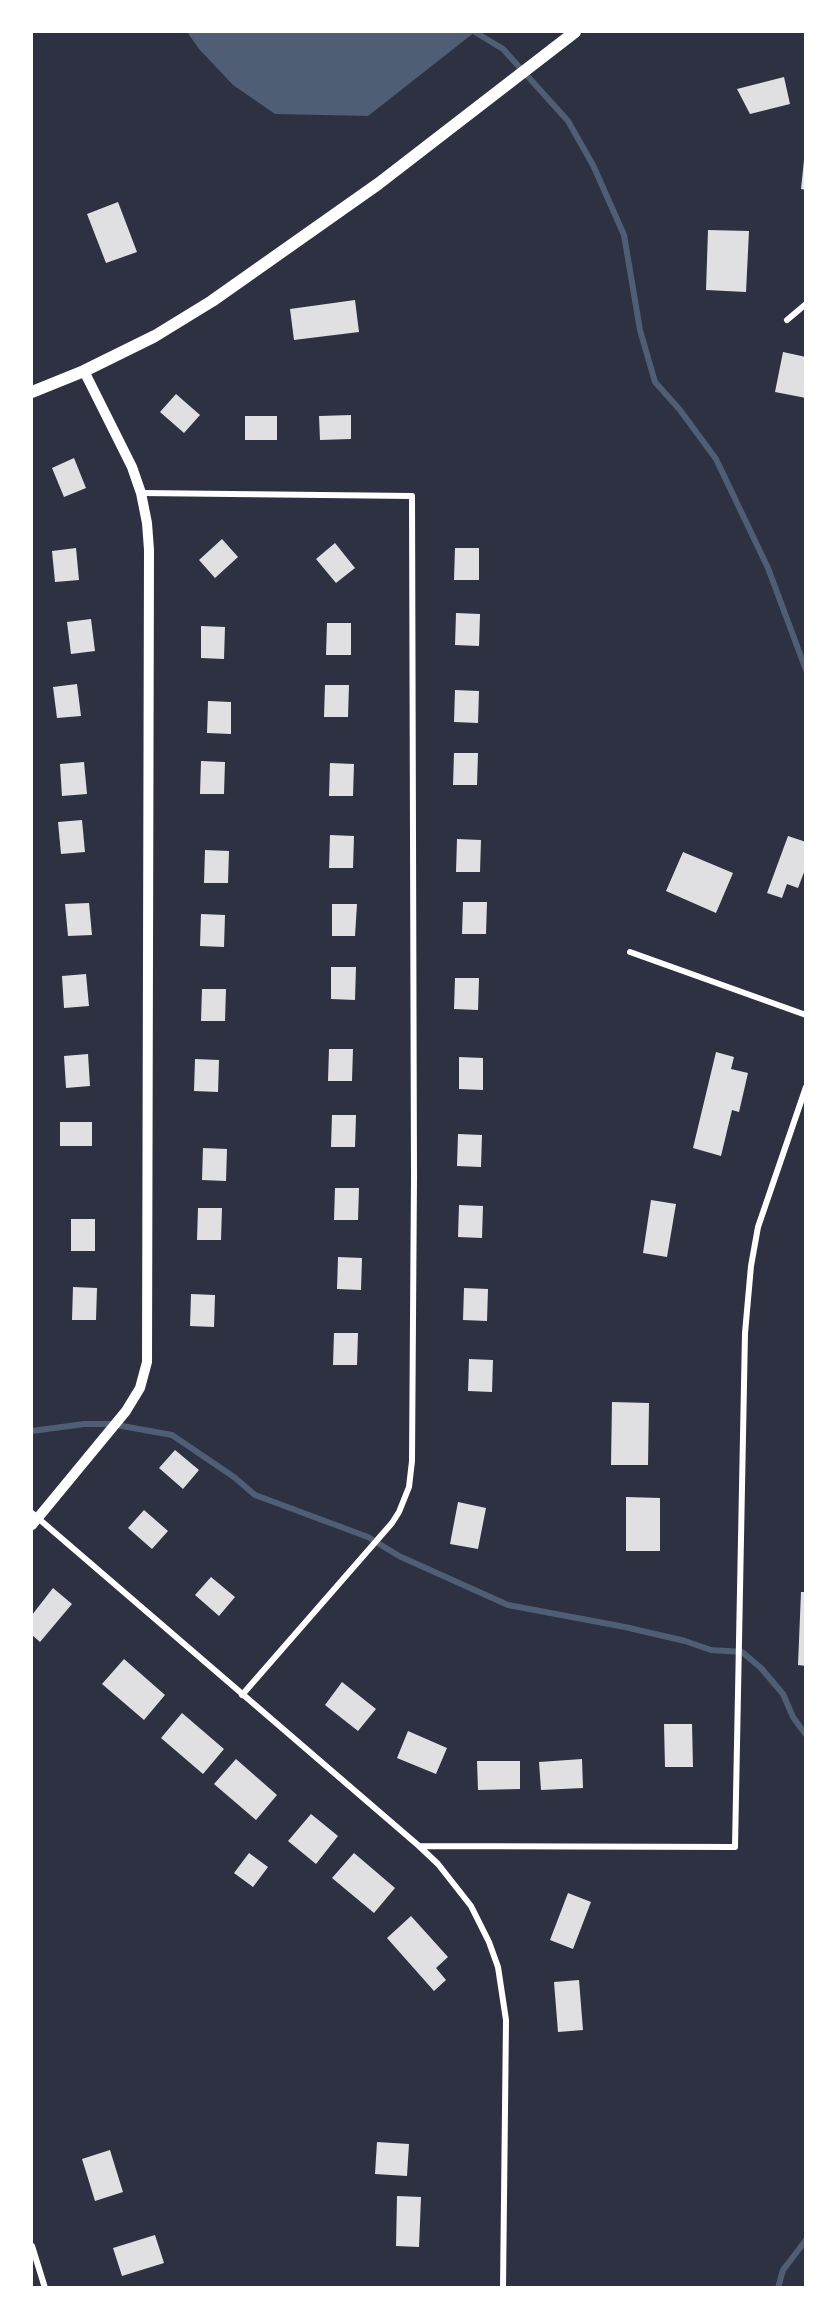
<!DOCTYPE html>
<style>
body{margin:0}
#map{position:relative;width:837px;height:2319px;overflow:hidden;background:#2d3142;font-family:"Golos Text",sans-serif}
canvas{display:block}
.frame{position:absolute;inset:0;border:33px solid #fff;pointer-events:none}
</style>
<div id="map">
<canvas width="837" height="2319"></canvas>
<div class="frame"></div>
</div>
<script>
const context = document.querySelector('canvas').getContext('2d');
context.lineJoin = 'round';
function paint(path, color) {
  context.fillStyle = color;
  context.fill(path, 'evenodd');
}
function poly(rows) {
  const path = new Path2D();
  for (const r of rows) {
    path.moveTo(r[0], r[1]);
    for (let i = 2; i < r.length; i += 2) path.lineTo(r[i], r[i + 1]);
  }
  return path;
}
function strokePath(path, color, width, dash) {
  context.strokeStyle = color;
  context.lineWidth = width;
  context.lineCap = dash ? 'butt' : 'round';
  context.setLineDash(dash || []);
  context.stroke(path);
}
const water = poly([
 [187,32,475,32,368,116,275,114,233,85,199,49]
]);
const stream = poly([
 [475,32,503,49,568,121,593,165,624,235,640,330,655,382,680,410,716,459,768,568,806,670],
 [32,1431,84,1424,111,1424,172,1435,234,1477,255,1495,368,1537,399,1556,508,1605,625,1627,685,1641,711,1650,742,1652,761,1668,783,1694,793,1717,806,1735],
 [778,2288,783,2270,806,2240]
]);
const building = poly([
 [784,77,790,104,750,114,737,89],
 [804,160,806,160,806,190,801,189],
 [118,202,137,252,106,263,87,214],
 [708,230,749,231,746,292,706,290],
 [355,300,359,332,294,340,290,309],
 [783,352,806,357,806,398,775,392],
 [176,394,200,415,184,433,160,412],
 [351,415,351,439,320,440,319,416],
 [245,416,277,416,277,440,245,440],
 [74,458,86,488,64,497,52,468],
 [222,539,238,557,215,578,199,560],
 [335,543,355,568,336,583,316,559],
 [76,548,79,580,55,582,52,551],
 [455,548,479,548,479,580,454,580],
 [456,613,480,614,479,646,455,645],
 [91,619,95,651,71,654,67,622],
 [327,623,351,623,351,655,326,655],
 [201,626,225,627,224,659,201,658],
 [77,684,81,716,57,718,53,687],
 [325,685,349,685,348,717,324,717],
 [455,690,479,691,478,723,454,722],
 [208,701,231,702,231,734,207,733],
 [454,753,478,753,477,785,453,785],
 [201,761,225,762,224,794,200,794],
 [84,762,87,794,62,796,60,764],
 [330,763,354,764,353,796,329,796],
 [82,820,85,852,61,854,58,822],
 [330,835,354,836,353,868,329,868],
 [788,836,806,842,806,867,798,888,787,884,782,898,767,893],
 [457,839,481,840,480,872,456,872],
 [205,850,229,851,228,883,204,883],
 [683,852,733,873,716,913,666,891],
 [463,902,487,902,486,934,462,934],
 [89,903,92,935,68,936,65,904],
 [332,904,357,904,355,936,332,936],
 [201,914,225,915,224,947,200,946],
 [331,967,356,967,355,1000,331,999],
 [86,974,89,1006,64,1008,62,976],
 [455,978,479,978,478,1010,454,1009],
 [202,989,226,989,225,1021,201,1021],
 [329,1049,353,1049,352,1081,328,1081],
 [716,1052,734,1057,731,1069,748,1073,739,1112,732,1110,721,1156,693,1148],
 [88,1054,90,1086,66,1088,64,1056],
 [459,1057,483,1058,483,1090,459,1089],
 [195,1059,219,1060,218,1092,194,1091],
 [332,1115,356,1115,355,1147,331,1147],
 [60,1122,92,1122,92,1146,60,1146],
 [458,1134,482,1135,481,1167,457,1166],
 [203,1148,227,1149,226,1181,202,1180],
 [335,1188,359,1188,358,1220,334,1220],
 [651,1200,676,1204,667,1257,643,1253],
 [459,1205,483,1206,482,1238,458,1237],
 [198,1208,222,1208,221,1240,197,1240],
 [71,1219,95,1219,95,1251,71,1251],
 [338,1257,362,1258,361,1290,337,1289],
 [73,1287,97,1288,96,1320,72,1320],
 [464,1288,488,1289,487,1321,463,1320],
 [191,1294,215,1295,214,1327,190,1326],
 [334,1333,358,1333,357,1365,333,1365],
 [469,1359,493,1360,492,1392,468,1391],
 [612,1402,649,1403,648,1465,611,1465],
 [175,1450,199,1470,183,1489,159,1468],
 [626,1497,660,1498,660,1551,626,1551],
 [458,1502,486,1508,478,1549,450,1544],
 [144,1510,168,1531,152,1549,128,1528],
 [211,1577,235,1597,219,1616,195,1595],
 [53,1588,72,1604,40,1642,32,1635,32,1615],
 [801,1592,806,1592,806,1666,798,1665],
 [124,1659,165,1695,144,1720,102,1684],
 [342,1682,376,1709,358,1731,325,1705],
 [182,1713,224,1749,203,1774,161,1738],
 [664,1724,692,1724,693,1767,665,1767],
 [408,1731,447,1748,436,1774,397,1758],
 [236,1759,277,1795,256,1820,214,1784],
 [582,1759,583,1788,541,1790,539,1762],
 [477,1761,520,1761,520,1789,478,1790],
 [311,1814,338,1836,316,1864,288,1841],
 [249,1853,268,1867,253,1887,234,1873],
 [354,1853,395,1888,374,1913,332,1878],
 [568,1893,591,1902,573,1949,550,1940],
 [411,1916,448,1957,436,1968,446,1980,434,1991,387,1938],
 [579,1980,583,2030,558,2032,554,1982],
 [377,2142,409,2144,407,2176,375,2174],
 [110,2150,123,2192,95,2201,82,2159],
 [397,2196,421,2197,419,2247,396,2246],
 [155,2235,164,2263,122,2276,113,2248]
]);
const minor = poly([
 [787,320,806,304],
 [141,493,412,496,414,1177,412,1461,409,1487,399,1512,392,1523,242,1695],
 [630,952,806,1015],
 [32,1513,419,1846,438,1864,471,1906,489,1942,498,1967,506,2020,503,2288],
 [419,1846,735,1847,745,1333,751,1266,758,1227,806,1087],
 [32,2246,45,2288]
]);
const tertiary = poly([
 [32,1525,126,1411,140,1388,147,1362,149,550,147,523,141,493,132,467,84,371]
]);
const secondary = poly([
 [32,392,84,371,155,336,212,301,378,184,575,32]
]);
paint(water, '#4f5d75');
strokePath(stream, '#4f5d75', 6);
paint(building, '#e0e0e3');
strokePath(minor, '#fff', 6);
strokePath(tertiary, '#fff', 10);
strokePath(secondary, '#fff', 12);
</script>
